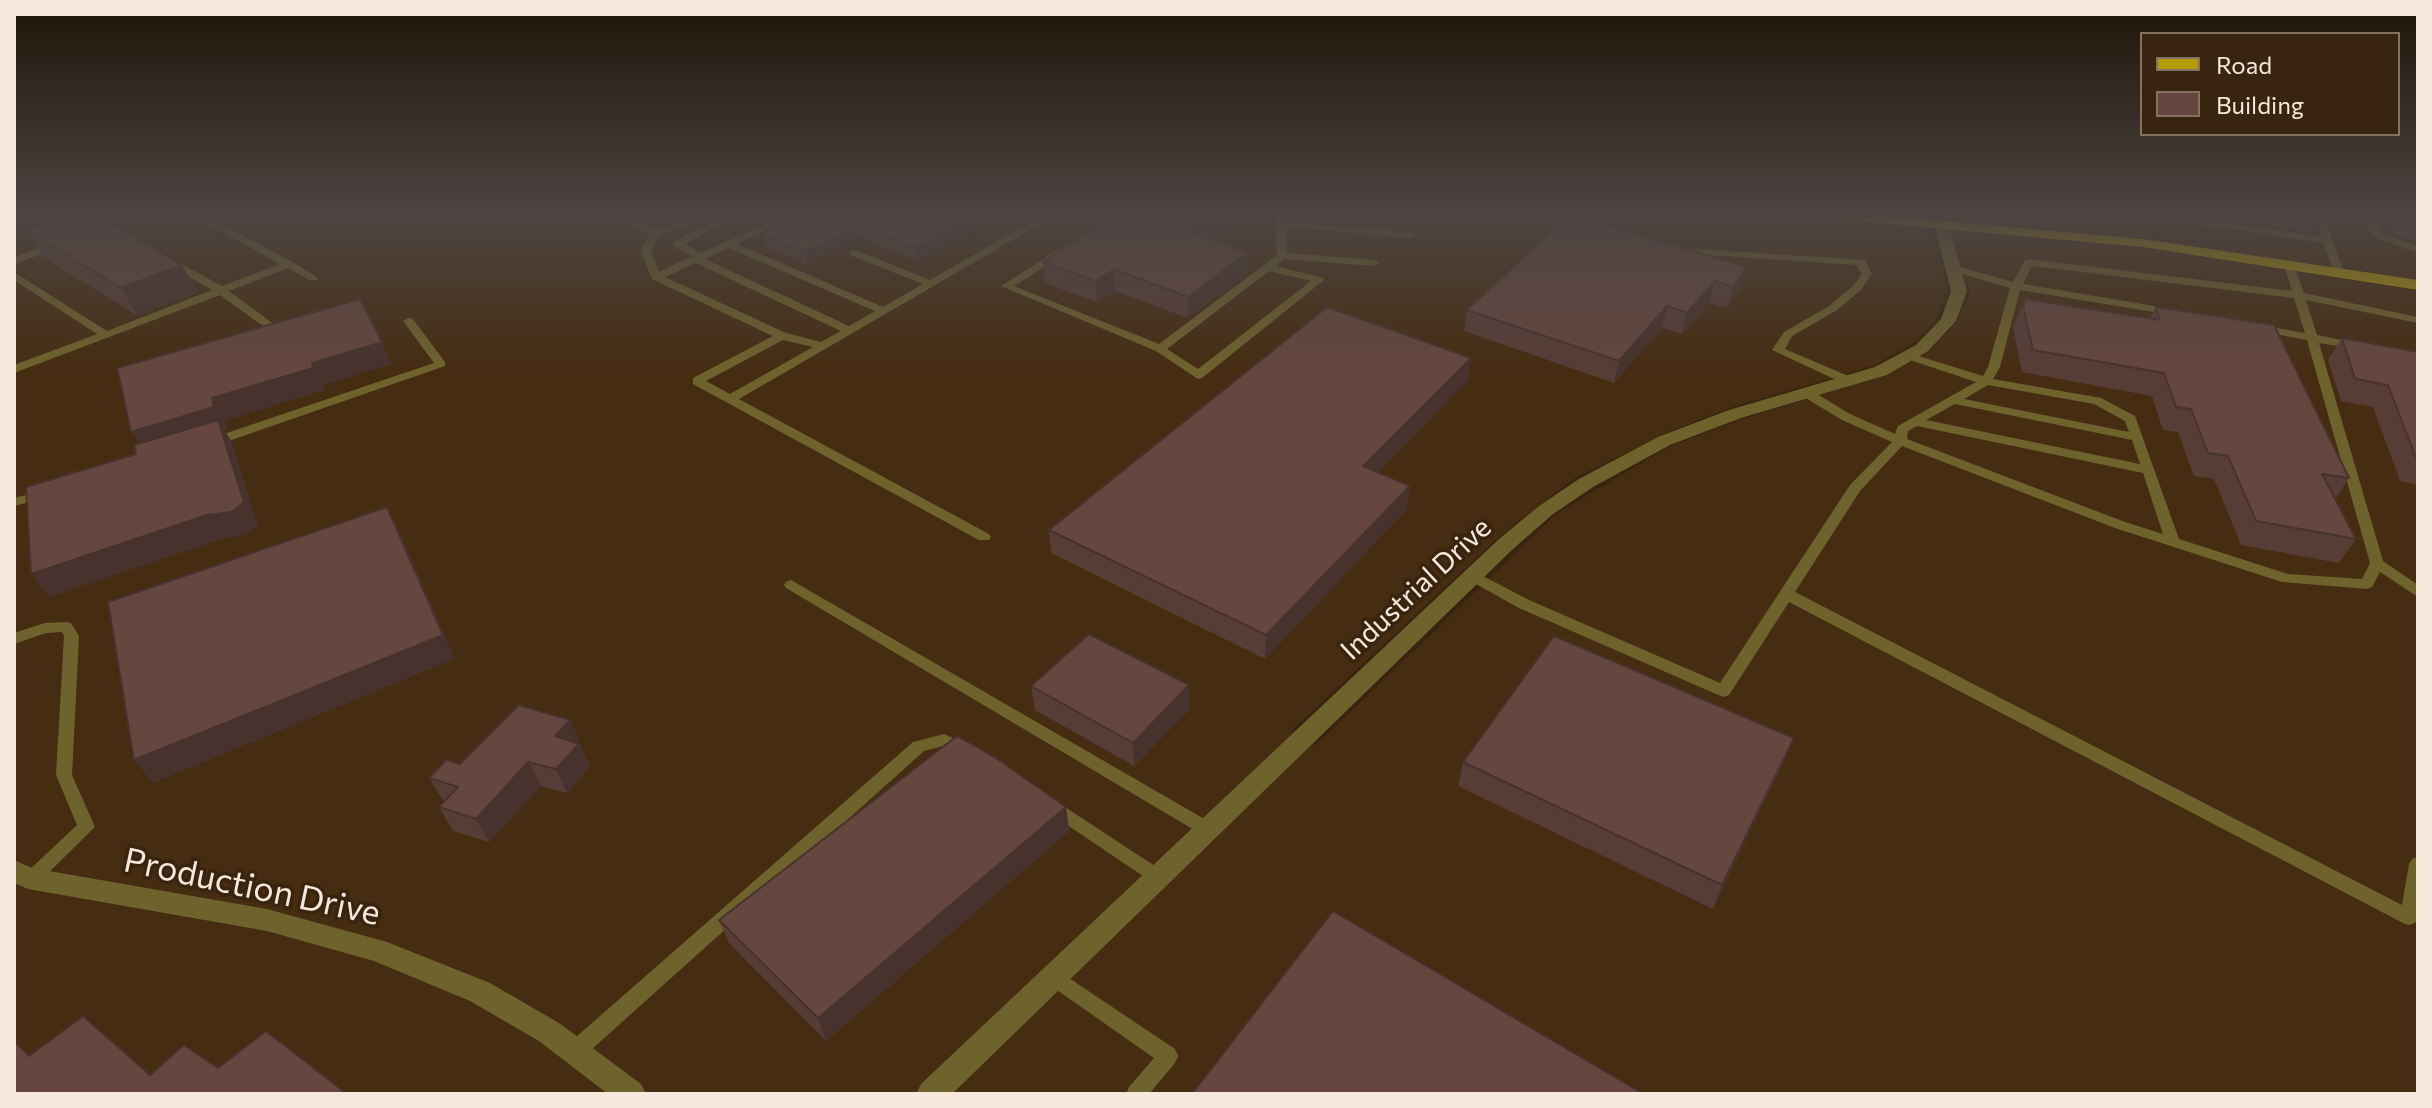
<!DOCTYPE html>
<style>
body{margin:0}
#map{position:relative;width:2432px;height:1108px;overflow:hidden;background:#38240f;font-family:Commissioner,sans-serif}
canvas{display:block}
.frame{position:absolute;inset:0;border:16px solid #f6e8dc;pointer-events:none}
.legend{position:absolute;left:2140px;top:32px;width:260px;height:104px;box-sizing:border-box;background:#38240f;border:2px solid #847261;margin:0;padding:10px 14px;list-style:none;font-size:24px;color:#f6e8dc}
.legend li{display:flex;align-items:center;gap:16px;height:40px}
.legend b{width:40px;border:2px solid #847261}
</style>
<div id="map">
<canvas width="2432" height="1108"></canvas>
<div class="frame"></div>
<ul class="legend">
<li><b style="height:10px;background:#b69c08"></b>Road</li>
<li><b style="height:22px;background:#664740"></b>Building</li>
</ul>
</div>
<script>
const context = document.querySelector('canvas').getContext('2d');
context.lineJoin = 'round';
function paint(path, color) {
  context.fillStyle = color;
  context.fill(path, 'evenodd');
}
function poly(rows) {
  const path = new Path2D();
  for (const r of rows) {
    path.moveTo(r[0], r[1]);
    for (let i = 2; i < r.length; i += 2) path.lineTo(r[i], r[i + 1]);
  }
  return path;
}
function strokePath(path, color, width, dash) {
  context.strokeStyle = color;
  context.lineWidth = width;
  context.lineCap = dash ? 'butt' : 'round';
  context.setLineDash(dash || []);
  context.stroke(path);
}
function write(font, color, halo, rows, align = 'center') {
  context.font = font + ' Commissioner,sans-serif';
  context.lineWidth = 7;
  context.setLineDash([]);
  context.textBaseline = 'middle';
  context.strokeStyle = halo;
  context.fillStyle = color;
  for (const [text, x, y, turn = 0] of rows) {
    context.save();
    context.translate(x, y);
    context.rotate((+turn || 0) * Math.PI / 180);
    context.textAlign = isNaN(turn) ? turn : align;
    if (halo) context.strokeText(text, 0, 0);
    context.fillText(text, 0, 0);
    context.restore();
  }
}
const built = poly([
 [22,216,1802,216,1931,226,1948,289,1936,320,1913,343,1876,365,1727,409,1659,436,1572,480,1501,535,1291,731,1316,745,1556,514,1670,446,1742,419,1888,375,1930,350,1956,323,1971,293,1941,224,2146,247,2418,291,2418,1094,14,1094,14,219],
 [1961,216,2418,216,2418,281,2140,238,1955,221]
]);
const service = poly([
 [193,216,206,216,293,262,318,278,317,280,309,280,288,268,229,291,275,325,275,329,267,329,220,295,14,373,14,365,97,334,14,280,14,272,107,331,212,290,168,265,168,261,176,261,222,286,280,264,193,216],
 [626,216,636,216,638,221,657,230,699,216,714,216,660,235,651,251,659,272,692,256,673,246,673,242,722,216,735,216,685,244,701,253,781,216,794,216,737,244,883,307,923,284,850,255,850,251,858,251,930,280,1042,216,1054,216,739,399,989,534,991,537,989,540,979,540,693,384,693,378,773,336,652,279,641,251,650,234,629,225,626,216],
 [729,248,875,311,849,326,705,259,729,248],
 [696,263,841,331,821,342,786,333,665,277,696,263],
 [783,340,813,347,730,394,706,381,783,340],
 [1275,216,1285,216,1285,221,1409,232,1414,235,1409,238,1286,227,1287,253,1375,260,1380,263,1375,266,1284,259,1276,266,1323,278,1324,280,1202,378,1198,379,1156,351,1001,286,1056,251,1064,251,1064,255,1014,286,1159,344,1277,255,1275,216],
 [1269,271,1311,281,1198,369,1167,349,1269,271],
 [2160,216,2185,216,2322,237,2316,219,2309,216,2324,216,2344,273,2343,275,2335,275,2324,243,2165,219,2160,216],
 [2359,216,2369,216,2384,234,2418,246,2418,253,2376,238,2359,216],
 [58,242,62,243,62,247,14,264,14,257,58,242],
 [1697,249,1865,260,1872,274,1861,290,1837,310,1792,336,1785,349,1853,378,1853,384,1845,384,1772,350,1784,332,1829,306,1853,286,1862,274,1857,265,1693,254,1692,252,1697,249],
 [2029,259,2292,291,2284,265,2289,262,2294,265,2304,293,2418,317,2418,323,2306,300,2317,335,2357,343,2363,346,2357,349,2319,343,2383,561,2418,585,2418,597,2380,572,2372,587,2367,589,2282,582,2115,528,1902,446,1860,491,1795,592,2402,905,2409,864,2412,859,2418,857,2418,917,2415,923,2409,925,2403,923,1789,602,1729,695,1723,697,1519,608,1467,579,1465,576,1467,573,1477,573,1529,600,1720,683,1850,485,1892,442,1842,420,1804,397,1802,394,1804,391,1812,391,1850,414,1895,434,1898,426,1976,382,1904,358,1904,354,1912,354,1983,376,1988,367,2010,288,1949,270,1949,266,1957,266,2013,282,2025,260,2029,259],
 [2032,266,2294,298,2305,333,2259,325,2253,328,2259,331,2307,340,2370,563,2362,579,2288,574,2179,539,2135,416,2101,398,1993,379,2000,367,2020,290,2172,315,2178,312,2172,309,2023,284,2032,266],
 [1988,385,2094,404,2125,421,2129,432,1964,399,1988,385],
 [1955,404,2132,440,2140,464,1926,420,1955,404],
 [1917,426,2143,473,2163,534,2125,522,1907,439,1908,431,1917,426],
 [409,318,413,319,445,362,445,366,217,445,209,445,207,442,209,439,434,363,403,321,409,318],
 [45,490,50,491,52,494,50,497,14,506,14,498,45,490],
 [791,580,1213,824,1216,829,1213,834,1207,836,1201,834,786,588,784,585,786,582,791,580],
 [66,622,71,623,79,636,72,775,95,827,38,883,32,885,26,883,23,878,26,873,77,825,56,775,64,636,62,632,46,633,14,644,14,633,45,623,66,622],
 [944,734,969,745,971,749,969,753,963,755,943,746,924,751,582,1058,575,1060,568,1058,565,1051,568,1044,913,742,944,734],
 [1051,798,1164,872,1167,877,1164,882,1158,884,1152,882,1045,810,1043,805,1045,800,1051,798],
 [1054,968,1175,1049,1178,1056,1175,1063,1149,1094,1126,1094,1129,1087,1154,1058,1047,983,1044,977,1047,971,1054,968]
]);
const minor = poly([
 [1941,220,1948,224,1967,291,1956,321,1928,351,1887,375,1741,418,1670,445,1593,487,1553,514,1513,549,952,1094,916,1094,921,1084,1499,539,1539,506,1579,479,1658,437,1729,410,1875,367,1916,345,1941,319,1951,291,1934,224,1941,220],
 [14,860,32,868,267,909,387,942,490,983,559,1023,641,1084,646,1094,608,1094,539,1041,470,1001,374,961,267,931,28,889,14,883,14,860]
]);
const primary = poly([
 [1837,216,1892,216,2143,239,2418,280,2418,290,2143,247,1844,220,1837,216]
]);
const wall = poly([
 [335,216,367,216,353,223],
 [401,216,448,216,448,217,427,227],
 [799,216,992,220,918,261,859,237,807,265,766,246,763,234],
 [1569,216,1741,288,1727,308,1709,303,1682,334,1662,328,1614,383,1464,331,1467,310],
 [2231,216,2315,216,2318,221,2312,231,2233,220],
 [2384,216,2418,216,2418,241,2410,240,2394,234],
 [1225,226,1207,238,1248,252,1248,273,1188,318,1115,291,1097,302,1045,283,1043,262],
 [26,230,182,265,198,292,138,316,43,257],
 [2025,299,2150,318,2156,307,2349,478,2335,499,2356,539,2339,563,2241,545,2214,479,2194,476,2178,432,2163,430,2152,396,2022,372,2013,327],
 [2342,338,2418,352,2418,485,2400,481,2373,407,2341,401,2328,360],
 [1471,358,1468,380,1378,472,1407,509,1265,659,1051,553,1049,530],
 [1189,685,1190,709,1134,766,1035,710,1031,686],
 [570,720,590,767,567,793,541,786,489,842,453,831,439,807,444,802,429,778],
 [1463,762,1784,762,1713,909,1458,786],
 [1066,807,1069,831,826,1041,729,943,719,920]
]);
const shadedWall = poly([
 [350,216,367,216,353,223],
 [422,216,448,216,448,217,427,227],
 [975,216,992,216,992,220,918,261,916,248],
 [1209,216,1225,216,1225,226,1186,251,1186,231],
 [857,225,859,237,807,265,805,252],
 [1248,252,1248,273,1188,318,1188,297],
 [182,265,198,292,138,316,121,288],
 [1747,267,1741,288,1727,308,1733,287],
 [1114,269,1115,291,1097,302,1096,281],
 [1715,281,1709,303,1682,334,1687,313],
 [1667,306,1662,328,1614,383,1619,361],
 [382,342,392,364,324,385,325,390,225,421,228,429,224,430,232,442,258,526,246,535,222,539,50,597,31,574,146,454,131,432,212,398,312,363],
 [1471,358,1468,380,1361,489,1363,466],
 [1410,486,1407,509,1265,659,1266,635],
 [387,507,399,530,455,659,153,783,134,760],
 [1189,685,1190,709,1134,766,1133,743],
 [570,720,590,767,567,793,556,769,555,736],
 [1794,738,1784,762,1713,909,1722,885],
 [528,762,541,786,489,842,476,819],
 [1066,807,1069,831,826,1041,818,1018]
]);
const building = poly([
 [66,216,97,216,182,265,121,288,26,230,66,216],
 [799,216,975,216,916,248,857,225,805,252,763,234,799,216],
 [1116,216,1209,216,1186,231,1248,252,1188,297,1114,269,1096,281,1043,262,1116,216],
 [1569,216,1573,216,1747,267,1733,287,1715,281,1687,313,1667,306,1619,361,1467,310,1569,216],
 [2284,216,2315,216,2318,221,2284,216],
 [360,299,382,342,312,363,313,368,212,398,214,407,131,432,117,368,360,299],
 [2025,299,2160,320,2156,307,2274,325,2349,478,2322,474,2356,539,2256,521,2228,456,2208,453,2191,409,2176,407,2164,373,2033,350,2023,306,2025,299],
 [1327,307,1471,358,1363,466,1410,486,1266,635,1049,530,1327,307],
 [2342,338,2418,352,2418,458,2416,458,2388,385,2355,379,2342,338],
 [218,420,244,502,232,512,207,515,31,574,26,487,136,454,134,445,218,420],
 [387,507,443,635,134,760,108,602,387,507],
 [1089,634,1189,685,1133,743,1031,686,1089,634],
 [1554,636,1794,738,1722,885,1463,762,1554,636],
 [519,705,570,720,555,736,579,744,556,769,528,762,476,819,439,807,458,787,429,778,446,760,460,764,519,705],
 [957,736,996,758,1066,807,818,1018,719,920,957,736],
 [1333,911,1640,1092,1639,1094,1192,1094,1333,911],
 [83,1016,150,1075,184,1045,218,1068,266,1031,347,1094,14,1094,14,1041,29,1056,83,1016]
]);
const streetNames = [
 ["Industrial Drive",1416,589,-43]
];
const nearStreetnames = [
 ["Production Drive",252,887,12]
];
paint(built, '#462c11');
paint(service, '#6f632d');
paint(minor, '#6f632d');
paint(primary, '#b69c08');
paint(wall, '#583d37');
paint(shadedWall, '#47322d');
paint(building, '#664740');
strokePath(building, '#47322d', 2);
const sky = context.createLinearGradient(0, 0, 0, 371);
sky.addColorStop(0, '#1f1408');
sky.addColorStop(0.58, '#4d4542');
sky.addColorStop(1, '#4d454200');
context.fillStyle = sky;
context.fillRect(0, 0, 2432, 371);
write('28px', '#f6e8dc', '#38240f', streetNames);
write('34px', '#f6e8dc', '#38240f', nearStreetnames);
</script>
